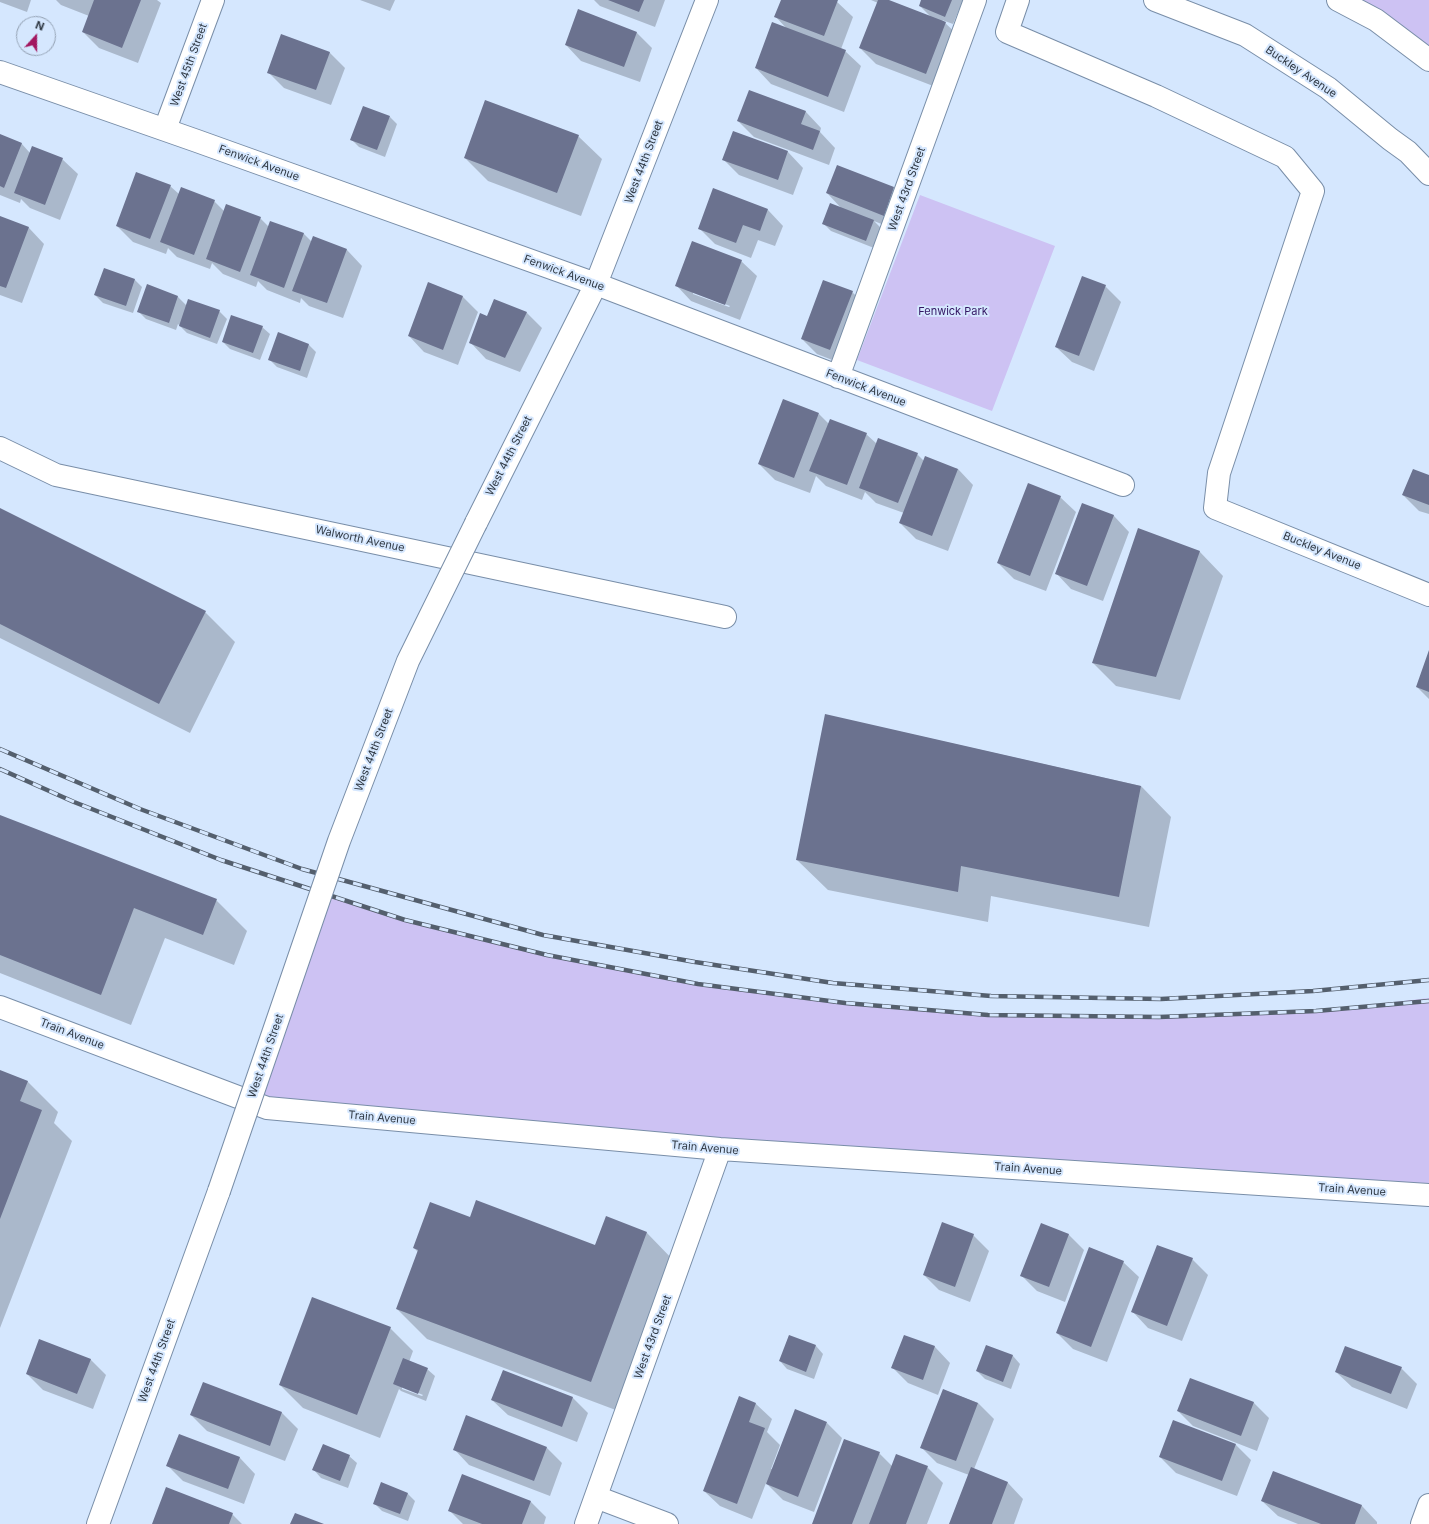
<!DOCTYPE html>
<style>
body{margin:0}
#map{position:relative;width:1429px;height:1524px;overflow:hidden;background:#d5e7fe;font-family:Inter,sans-serif}
canvas{display:block}
.north{position:absolute;left:16px;top:16px;width:40px;height:40px;box-sizing:border-box;background:#d5e7fe;border:1px solid #93a1b3;border-radius:50%;rotate:21deg;font-size:11px;font-weight:700;line-height:16px;text-align:center;color:#2f3843}
.north::after{content:'';display:block;margin:auto;width:14px;height:18px;background:#a2165f;clip-path:polygon(50% 0,100% 100%,50% 72%,0 100%)}
</style>
<div id="map">
<canvas width="1429" height="1524"></canvas>
<div class="north">N</div>
</div>
<script>
const context = document.querySelector('canvas').getContext('2d');
context.lineJoin = 'round';
function paint(path, color) {
  context.fillStyle = color;
  context.fill(path, 'evenodd');
}
function poly(rows) {
  const path = new Path2D();
  for (const r of rows) {
    path.moveTo(r[0], r[1]);
    for (let i = 2; i < r.length; i += 2) path.lineTo(r[i], r[i + 1]);
  }
  return path;
}
function strokePath(path, color, width, dash) {
  context.strokeStyle = color;
  context.lineWidth = width;
  context.lineCap = dash ? 'butt' : 'round';
  context.setLineDash(dash || []);
  context.stroke(path);
}
function write(font, color, halo, rows, align = 'center') {
  context.font = font + ' Inter,sans-serif';
  context.lineWidth = 4;
  context.setLineDash([]);
  context.textBaseline = 'middle';
  context.strokeStyle = halo;
  context.fillStyle = color;
  for (const [text, x, y, turn = 0] of rows) {
    context.save();
    context.translate(x, y);
    context.rotate((+turn || 0) * Math.PI / 180);
    context.textAlign = isNaN(turn) ? turn : align;
    if (halo) context.strokeText(text, 0, 0);
    context.fillText(text, 0, 0);
    context.restore();
  }
}
const green = poly([
 [1338,0,1429,0,1429,60],
 [920,195,1055,246,992,411,857,360],
 [322,891,405,920,547,955,698,984,845,1003,988,1015,1159,1017,1316,1011,1429,998,1429,1190,1046,1170,250,1102]
]);
const shadow = poly([
 [0,0,31,0,27,12,0,2],
 [56,0,157,0,161,3,138,63,99,48,83,32,89,16,61,5],
 [360,0,395,0,390,11],
 [594,0,665,0,655,27,600,6],
 [782,0,835,0,853,17,841,49,845,51,861,66,844,112,771,84,756,68,787,29,776,17],
 [871,0,886,0,931,17,920,6,922,0,963,0,953,24,942,20,961,38,941,89,876,64,860,48,878,3],
 [579,10,637,33,652,48,640,82,581,61,566,45],
 [329,52,345,68,331,105,284,88,268,72],
 [750,91,806,112,821,128,820,132,835,148,829,165,754,137,738,121],
 [390,117,397,124,385,157,359,147,351,139],
 [734,132,788,152,803,168,793,195,739,175,724,160],
 [0,135,21,143,30,153,62,159,78,174,60,220,30,208,21,199,20,203,0,195],
 [578,136,602,159,581,216,488,181,465,158],
 [837,167,894,188,909,204,899,231,874,221,881,228,874,248,831,231,824,224,842,209,827,193],
 [170,186,179,194,214,201,225,212,260,218,269,227,271,222,304,234,312,242,347,250,362,266,343,318,309,306,301,298,300,303,267,290,258,281,256,287,223,274,212,263,210,269,177,257,168,248,166,254,133,242,117,226],
 [768,210,783,226,775,246,758,240,751,258,715,244,699,228],
 [0,217,29,228,44,244,22,303,0,295],
 [741,261,757,276,740,320,691,301,676,285],
 [693,292,730,306,729,307,693,294],
 [105,269,135,280,142,287,133,313,103,303,95,295],
 [429,284,463,297,478,312,458,365,424,352,409,336],
 [148,286,178,297,187,306,219,311,227,319,217,344,187,333,178,324,176,330,146,319,139,312],
 [1105,286,1121,302,1094,371,1072,362,1056,347],
 [852,292,868,307,845,365,817,354,802,339],
 [495,301,527,313,542,328,520,372,486,359,471,343,488,318],
 [262,327,270,334,260,360,230,349,223,342],
 [279,334,309,345,316,352,307,378,277,367,270,360],
 [819,414,829,424,866,434,877,444,917,454,924,461,958,469,973,485,948,551,916,539,900,523,904,513,876,503,865,492,862,500,826,486,816,476,810,493,775,480,759,464],
 [1429,476,1429,514,1419,511,1403,495],
 [1060,497,1076,512,1046,591,1014,579,998,563],
 [1082,504,1114,516,1129,532,1103,601,1071,589,1056,573],
 [0,509,205,612,235,642,190,733,0,638],
 [1139,529,1200,552,1223,576,1180,700,1116,686,1093,663],
 [1429,653,1429,699,1417,687],
 [826,715,1141,786,1171,817,1149,927,991,896,988,922,828,890,797,860],
 [0,816,216,900,247,931,234,965,165,938,131,1025,0,973],
 [0,1071,27,1081,58,1112,54,1123,72,1141,0,1328],
 [470,1218,595,1246,606,1218,647,1233,677,1264,621,1412,427,1339,397,1309,418,1252,414,1248],
 [1068,1234,1084,1250,1065,1302,1037,1291,1022,1276],
 [973,1235,989,1251,970,1302,939,1290,924,1275],
 [1192,1259,1208,1275,1182,1341,1148,1328,1133,1312],
 [1123,1262,1139,1277,1107,1362,1073,1349,1057,1333],
 [390,1328,413,1351,409,1362,427,1369,435,1376,426,1401,401,1391,399,1389,380,1438,303,1408,280,1385],
 [402,1386,423,1395,422,1396,402,1389],
 [789,1336,816,1346,823,1354,814,1379,787,1369,780,1361],
 [904,1336,935,1347,950,1363,938,1395,908,1383,893,1368],
 [987,1346,1013,1356,1020,1364,1011,1389,985,1379,977,1371],
 [90,1359,106,1375,93,1409,43,1390,27,1374],
 [1401,1368,1417,1384,1407,1409,1352,1387,1336,1372],
 [1190,1379,1254,1403,1269,1418,1257,1451,1193,1426,1178,1411],
 [204,1383,282,1413,298,1429,285,1461,207,1431,191,1415],
 [944,1390,978,1403,994,1419,974,1469,1008,1483,1023,1499,1014,1524,951,1524,969,1475,937,1463,922,1448],
 [739,1397,756,1404,772,1419,767,1432,780,1445,771,1469,773,1469,827,1423,842,1438,814,1512,783,1500,766,1483,752,1519,720,1506,704,1491],
 [573,1398,588,1413,577,1442,508,1415,492,1400],
 [466,1417,547,1448,562,1463,550,1496,469,1465,454,1449],
 [179,1435,240,1458,255,1474,244,1504,183,1481,167,1465],
 [1236,1445,1251,1460,1237,1496,1176,1473,1160,1457],
 [879,1453,892,1466,927,1467,943,1483,927,1524,813,1524],
 [349,1456,357,1463,348,1488,321,1478,314,1470],
 [1273,1472,1362,1506,1377,1522,1377,1524,1298,1524,1278,1516,1262,1501],
 [382,1484,408,1494,415,1501,408,1521,382,1511,374,1503],
 [531,1502,546,1517,544,1524,463,1524,450,1511],
 [232,1514,242,1524,153,1524]
]);
const building = poly([
 [94,0,141,0,122,48,82,32],
 [608,0,644,0,639,12],
 [781,0,838,0,824,36,774,17],
 [878,0,889,0,946,22,926,74,859,48],
 [921,0,952,0,945,17,919,6],
 [578,9,637,32,624,67,565,45],
 [772,22,846,50,828,97,755,68],
 [281,34,330,52,316,90,267,73],
 [749,90,806,111,801,124,820,131,813,150,737,121],
 [485,100,579,135,557,193,464,158],
 [363,106,390,116,377,150,350,140],
 [733,131,788,151,778,180,722,160],
 [0,134,22,143,4,188,0,186],
 [32,146,63,158,45,205,14,193],
 [837,165,894,187,884,216,826,193],
 [136,172,171,185,150,239,116,226],
 [181,187,215,200,194,255,160,242],
 [713,188,768,209,760,231,743,225,736,243,698,229],
 [830,203,874,220,866,241,822,224],
 [226,204,261,217,240,272,206,259],
 [0,216,29,227,6,288,0,286],
 [270,221,304,233,284,288,250,275],
 [313,236,347,249,327,303,292,291],
 [692,241,742,260,725,305,675,286],
 [104,268,135,279,126,306,94,295],
 [1082,276,1106,285,1079,356,1055,347],
 [823,280,853,291,830,350,801,339],
 [428,282,463,296,443,350,408,336],
 [147,284,178,296,169,323,137,312],
 [188,299,220,310,210,338,179,326],
 [494,299,527,312,505,358,469,343,480,313,487,316],
 [231,315,263,326,253,353,222,342],
 [278,332,309,344,300,371,268,360],
 [783,399,819,413,794,478,758,464],
 [830,419,867,433,847,485,809,471],
 [878,438,918,453,898,503,859,488],
 [925,456,958,469,932,536,899,523],
 [1413,469,1429,475,1429,505,1402,495],
 [1028,483,1061,496,1030,576,997,563],
 [1082,503,1114,515,1087,586,1055,574],
 [0,508,206,611,159,704,0,624],
 [1138,528,1200,551,1156,677,1092,663],
 [1429,650,1429,692,1416,687],
 [825,714,1141,786,1119,897,961,866,958,892,796,860],
 [0,815,217,899,203,935,134,908,101,995,0,955],
 [0,1070,28,1081,20,1101,42,1110,0,1219],
 [476,1200,595,1245,606,1216,647,1232,591,1382,396,1309,418,1250,413,1248,430,1202,470,1217],
 [942,1222,974,1234,955,1287,923,1275],
 [1041,1223,1069,1234,1049,1287,1020,1276],
 [1157,1245,1193,1258,1167,1326,1131,1312],
 [1089,1247,1124,1261,1091,1347,1056,1333],
 [312,1297,391,1327,357,1415,279,1385],
 [789,1335,816,1345,806,1372,779,1361],
 [904,1335,935,1346,923,1380,891,1368],
 [39,1339,91,1359,77,1394,26,1374],
 [986,1345,1013,1355,1003,1382,976,1371],
 [1345,1346,1402,1367,1391,1394,1335,1372],
 [403,1358,428,1368,418,1394,393,1384],
 [503,1370,573,1397,562,1427,491,1400],
 [1190,1378,1254,1402,1241,1436,1177,1411],
 [203,1382,282,1412,270,1446,190,1415],
 [943,1389,978,1403,956,1461,920,1448],
 [739,1396,756,1403,749,1422,765,1428,737,1504,703,1491],
 [795,1409,827,1422,798,1497,766,1484],
 [466,1415,547,1447,534,1481,453,1450],
 [1173,1420,1236,1444,1222,1481,1159,1457],
 [179,1434,240,1457,228,1489,166,1466],
 [844,1439,880,1452,852,1524,812,1524],
 [323,1444,350,1455,340,1481,312,1470],
 [896,1454,928,1466,906,1524,869,1524],
 [971,1467,1008,1482,992,1524,949,1524],
 [1273,1471,1362,1505,1355,1524,1321,1524,1261,1501],
 [462,1474,531,1501,522,1524,482,1524,448,1511],
 [381,1482,408,1493,400,1514,373,1504],
 [166,1487,233,1513,229,1524,152,1524],
 [295,1513,324,1524,290,1524]
]);
const minor = poly([
 [1018,0,1007,32,1156,96,1285,157,1313,191,1219,473,1215,508,1429,595],
 [1155,0,1245,35,1328,88,1390,139,1408,152,1429,174],
 [1338,0,1376,20,1429,60],
 [0,72,197,141,596,284,1123,485],
 [165,129,213,0],
 [838,377,975,0],
 [0,448,56,475,725,617],
 [476,523,596,284,707,0],
 [0,1007,267,1108,720,1149,1429,1195],
 [596,1497,667,1524],
 [98,1524,219,1191],
 [586,1524,720,1149],
 [1422,1524,1429,1505]
]);
const rail = poly([
 [0,749,140,809,302,869,543,935,695,962,833,983,991,996,1161,999,1313,991,1429,980],
 [0,769,74,802,221,860,405,920,547,955,698,984,845,1003,988,1015,1159,1017,1316,1011,1429,1001]
]);
const minorBridge = poly([
 [219,1191,339,841,408,661,476,523]
]);
const streetNames = [
 ["West 45th Street",189,65,-70],
 ["Buckley Avenue",1301,72,34],
 ["West 44th Street",644,162,-69],
 ["Fenwick Avenue",259,163,20],
 ["West 43rd Street",907,189,-70],
 ["Fenwick Avenue",564,273,20],
 ["Fenwick Avenue",866,388,21],
 ["West 44th Street",509,456,-63],
 ["Walworth Avenue",360,539,12],
 ["Buckley Avenue",1322,551,22],
 ["West 44th Street",374,750,-69],
 ["Train Avenue",72,1034,21],
 ["West 44th Street",266,1056,-71],
 ["Train Avenue",382,1118,5],
 ["Train Avenue",705,1148,5],
 ["Train Avenue",1028,1169,4],
 ["Train Avenue",1352,1190,4],
 ["West 43rd Street",653,1337,-70],
 ["West 44th Street",157,1361,-70]
];
const parkNames = [
 ["Fenwick Park",953,312]
];
paint(green, '#cdc2f3');
paint(shadow, '#0003');
paint(building, '#6b728f');
strokePath(minor, '#798ea8', 24);
strokePath(minor, '#fff', 22);
strokePath(rail, '#545f6d', 4.5);
strokePath(rail, '#d5e7fe', 3, [9]);
strokePath(minorBridge, '#798ea8', 24, []);
strokePath(minorBridge, '#fff', 22);
write('11px', '#2f3843', '#d5e7fe', streetNames);
write('11px', '#331663', '#d5e7fe', parkNames);
</script>
